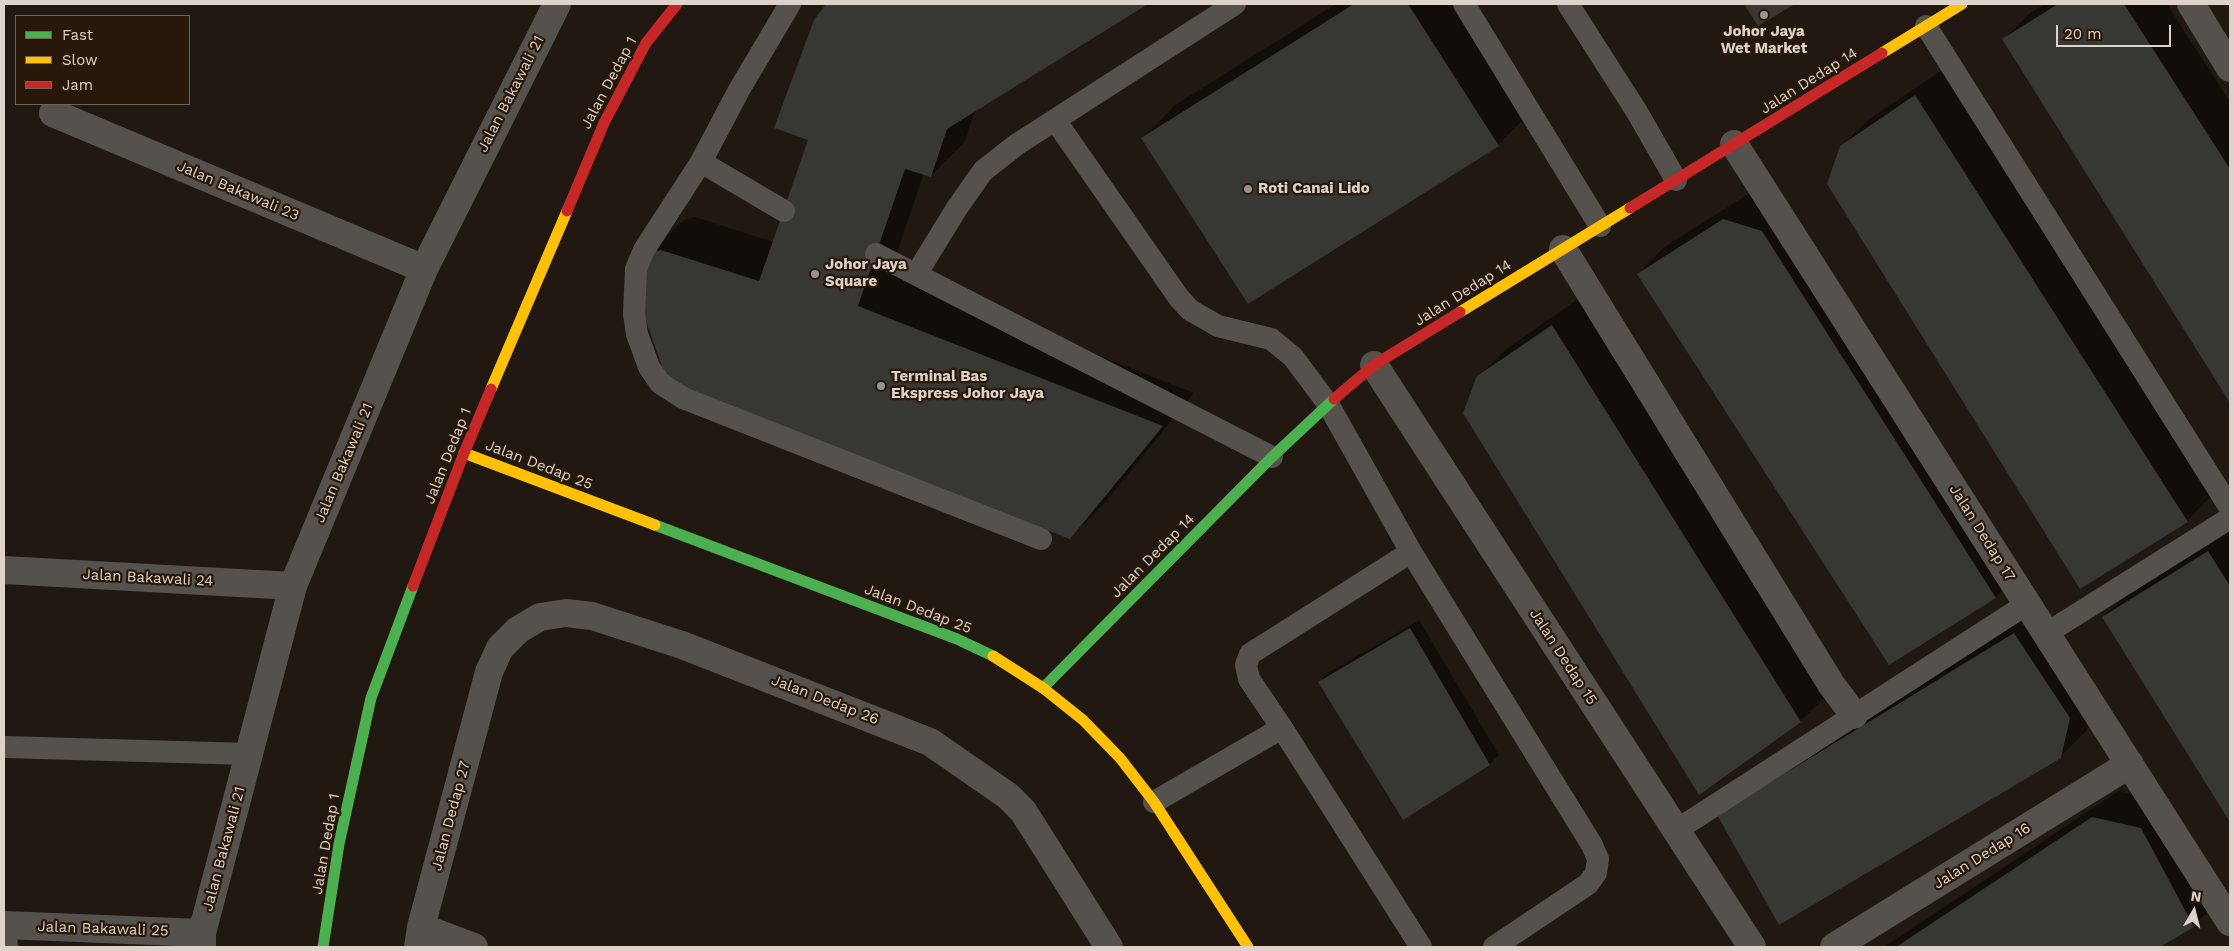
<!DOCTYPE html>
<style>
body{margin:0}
#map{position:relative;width:2234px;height:951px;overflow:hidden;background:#211911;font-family:"Work Sans",sans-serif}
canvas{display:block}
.frame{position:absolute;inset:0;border:5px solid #ded3ca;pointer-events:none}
.legend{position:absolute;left:15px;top:15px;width:175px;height:90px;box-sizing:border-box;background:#28180a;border:1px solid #716357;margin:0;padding:6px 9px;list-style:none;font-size:15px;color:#ded3ca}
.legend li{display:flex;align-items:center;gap:10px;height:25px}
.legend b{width:25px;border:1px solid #716357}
.north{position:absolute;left:2169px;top:886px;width:50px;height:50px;-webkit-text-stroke:4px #28180a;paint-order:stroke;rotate:8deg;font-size:14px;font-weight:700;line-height:20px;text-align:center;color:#ded3ca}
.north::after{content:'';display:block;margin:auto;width:18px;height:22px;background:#ded3ca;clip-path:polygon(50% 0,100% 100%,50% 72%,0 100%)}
.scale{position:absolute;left:2056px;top:25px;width:115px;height:22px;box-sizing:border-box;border:2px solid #ded3ca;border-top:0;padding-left:6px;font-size:15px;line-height:18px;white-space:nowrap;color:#ded3ca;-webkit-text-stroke:4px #28180a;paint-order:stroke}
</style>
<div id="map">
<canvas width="2234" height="951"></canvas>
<div class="frame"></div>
<ul class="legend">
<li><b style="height:6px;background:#4caf50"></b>Fast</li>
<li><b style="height:6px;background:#ffc107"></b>Slow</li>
<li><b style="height:6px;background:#c62828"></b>Jam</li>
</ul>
<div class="north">N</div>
<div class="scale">20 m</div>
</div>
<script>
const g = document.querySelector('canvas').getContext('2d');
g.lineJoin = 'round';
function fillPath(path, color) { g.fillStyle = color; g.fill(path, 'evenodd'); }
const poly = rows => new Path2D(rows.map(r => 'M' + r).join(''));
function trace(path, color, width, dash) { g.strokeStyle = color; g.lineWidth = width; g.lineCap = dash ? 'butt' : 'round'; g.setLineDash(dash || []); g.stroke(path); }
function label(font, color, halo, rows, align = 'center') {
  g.font = font + ' "Work Sans",sans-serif'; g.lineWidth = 4.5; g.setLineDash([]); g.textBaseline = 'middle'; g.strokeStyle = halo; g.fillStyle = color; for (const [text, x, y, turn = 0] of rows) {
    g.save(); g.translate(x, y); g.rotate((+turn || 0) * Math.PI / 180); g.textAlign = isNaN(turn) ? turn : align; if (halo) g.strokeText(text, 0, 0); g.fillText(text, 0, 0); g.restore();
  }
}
fillPath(poly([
 [828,4,1146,4,975,111,964,143,931,176,924,173,890,273,1194,393,1103,505,1070,538,645,258,679,224,686,219,695,217,774,242,810,139,815,20],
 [1336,4,1462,4,1531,112,1498,145,1248,303,1143,138,1175,105],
 [2045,4,2167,4,2230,102,2230,400,2004,39,2030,13],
 [1942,70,2213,494,2187,521,1841,147,1868,120],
 [1750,193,2022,570,1996,597,1889,663,1638,274,1664,247],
 [1578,299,1827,695,1801,721,1700,793,1478,377,1505,350],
 [2230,529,2230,820,2103,617,2130,591],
 [2041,607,2096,691,2087,730,2060,757,1719,815],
 [1419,620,1499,755,1490,764,1404,818,1319,682,1328,673],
 [2119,791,2167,802,2220,900,2193,926,2157,947,1884,947]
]), '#0007');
fillPath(poly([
 [826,4,1148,4,947,129,931,177,905,169,858,306,1163,426,1070,539,668,383,641,307,641,266,652,252,661,250,759,281,808,140,774,128,814,20],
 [1354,4,1408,4,1499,146,1248,304,1141,138],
 [1744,4,1795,4,1758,26],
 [2058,4,2124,4,2230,169,2230,403,2002,39],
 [1915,95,2188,522,2080,589,1827,184,1840,146],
 [1723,219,1762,231,1996,598,1889,665,1637,274],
 [1552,325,1801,722,1699,795,1463,413,1477,376],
 [2208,551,2230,586,2230,822,2102,617],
 [1410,628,1490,765,1403,820,1318,682],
 [2014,633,2070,718,2061,758,1779,925,1717,815],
 [2092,817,2141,828,2194,927,2160,947,1896,947]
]), '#373733');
trace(poly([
 [1464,4,1600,226],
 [1568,4,1637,112,1676,180],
 [1926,26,2230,508],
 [1055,120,1179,298,1190,310,1218,326,1271,339,1293,357,1328,404,1411,552,1592,845,1598,859,1596,873,1588,884,1494,947],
 [701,162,644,250,636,269,634,314,637,334,649,367,660,383,683,398,1041,539],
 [784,211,701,162,739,90,790,4],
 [876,254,1272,457],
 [917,273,957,208,983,171,1016,145,1235,4],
 [2047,633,2230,518],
 [1282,728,1249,679,1246,665,1250,654,1411,552],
 [4,747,249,754],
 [1154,802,1282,728,1421,947],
 [1675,831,2027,604],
 [5,925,7,947]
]), '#55514d', 22);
trace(poly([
 [2191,4,2230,68],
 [53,113,424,269],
 [1734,144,2230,922],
 [1563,249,1831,684,1854,715],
 [1374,365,1752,947],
 [4,570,293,586],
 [4,925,202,933],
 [421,927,474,947],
 [202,947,202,933,293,586,424,269,557,4],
 [418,947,421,927,489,672,500,648,518,630,540,617,566,613,592,616,682,645,930,742,1008,796,1023,811,1109,947],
 [1834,947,2130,764]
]), '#55514d', 28);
trace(poly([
 [655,525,957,639,993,656],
 [1043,688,1272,457,1334,399],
 [323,947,339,844,371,698,413,586]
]), '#4caf50', 11);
trace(poly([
 [1882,53,1962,4],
 [1460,312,1630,208],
 [491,389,567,211],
 [464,453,655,525],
 [993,656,1043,688,1083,720,1120,758,1154,802,1248,947]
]), '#ffc107', 11);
trace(poly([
 [1630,208,1882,53],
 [567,211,604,123,646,43,677,4],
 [1334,399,1374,365,1460,312],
 [413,586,464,453,491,389]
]), '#c62828', 11);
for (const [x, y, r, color] of [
 [1764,15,5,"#9c9289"],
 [1248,189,5,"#9c9289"],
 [815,274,5,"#9c9289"],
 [881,386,5,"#9c9289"]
]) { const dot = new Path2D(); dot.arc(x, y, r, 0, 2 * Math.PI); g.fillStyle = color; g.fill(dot); trace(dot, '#28180a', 2); }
label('bold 15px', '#ded3ca', '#28180a', [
 ["Johor Jaya",1764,32,"center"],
 ["Wet Market",1764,49,"center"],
 ["Roti Canai Lido",1258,189],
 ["Johor Jaya",825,265],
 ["Square",825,282],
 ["Terminal Bas",891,377],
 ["Ekspress Johor Jaya",891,394]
], 'left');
label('15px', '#ded3ca', '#28180a', [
 ["Jalan Dedap 14",1809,81,-32],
 ["Jalan Dedap 1",609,83,-62],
 ["Jalan Bakawali 21",511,94,-63],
 ["Jalan Bakawali 23",238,191,23],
 ["Jalan Dedap 14",1463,293,-32],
 ["Jalan Dedap 1",448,456,-68],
 ["Jalan Bakawali 21",344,463,-67],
 ["Jalan Dedap 25",539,465,21],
 ["Jalan Dedap 17",1982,533,58],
 ["Jalan Dedap 14",1153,556,-45],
 ["Jalan Bakawali 24",148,578,3],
 ["Jalan Dedap 25",918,609,21],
 ["Jalan Dedap 15",1563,657,57],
 ["Jalan Dedap 26",825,700,21],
 ["Jalan Dedap 27",451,816,-75],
 ["Jalan Dedap 1",326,844,-80],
 ["Jalan Bakawali 21",224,849,-75],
 ["Jalan Dedap 16",1982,856,-32],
 ["Jalan Bakawali 25",103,929,2]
]);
</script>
